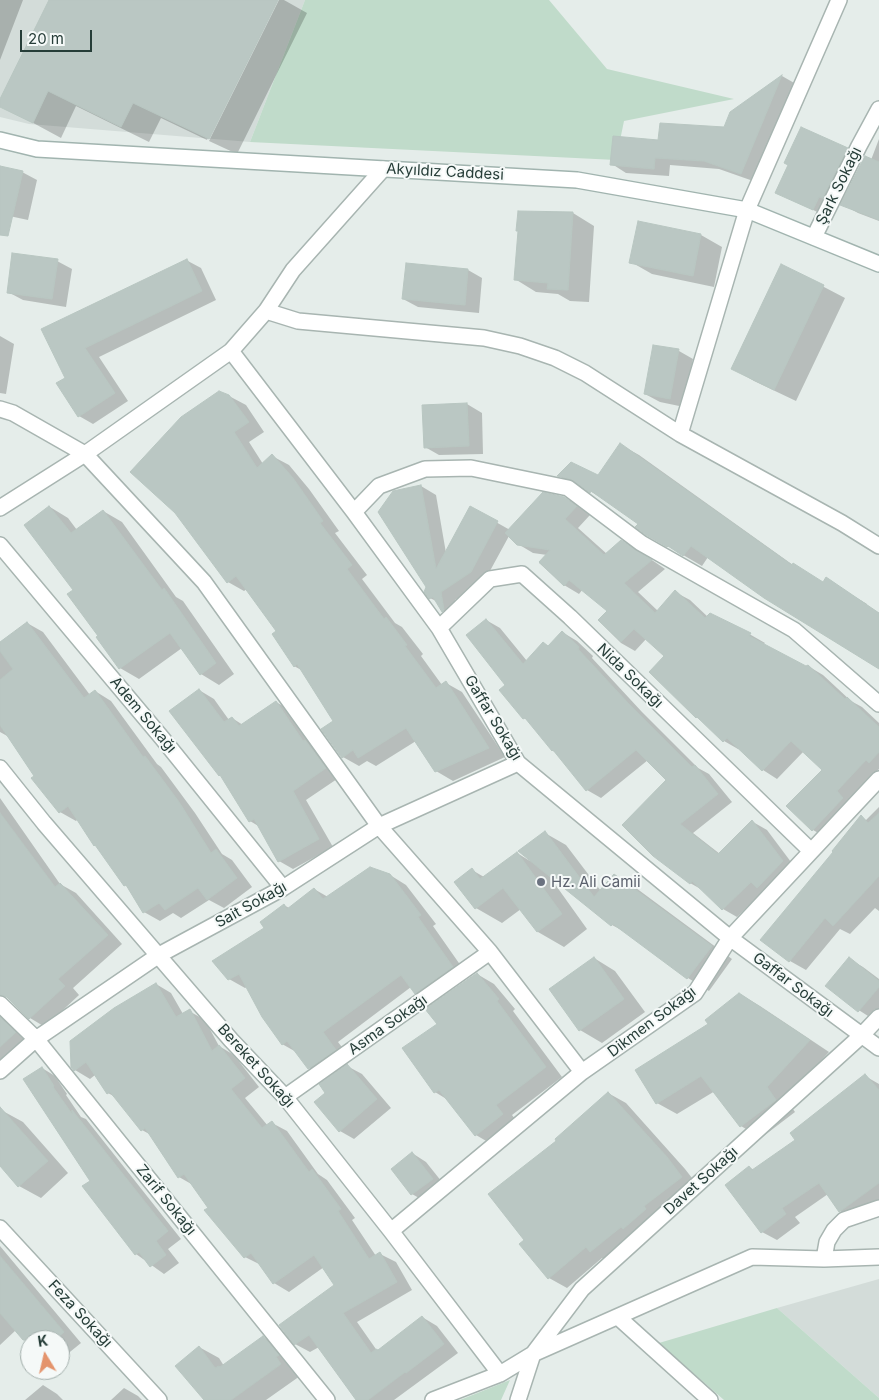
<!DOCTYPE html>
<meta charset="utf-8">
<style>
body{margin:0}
#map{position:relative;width:879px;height:1400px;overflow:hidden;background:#e5edea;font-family:Inter,sans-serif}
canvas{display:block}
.north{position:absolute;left:20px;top:1330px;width:50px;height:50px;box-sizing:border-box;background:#f5f9f8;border:1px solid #a2aeab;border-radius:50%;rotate:351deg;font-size:14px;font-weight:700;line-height:20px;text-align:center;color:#263d38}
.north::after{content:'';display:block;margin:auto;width:18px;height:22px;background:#e4946c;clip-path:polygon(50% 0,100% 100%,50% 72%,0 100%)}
.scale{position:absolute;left:20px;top:30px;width:72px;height:22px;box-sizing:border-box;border:2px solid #263d38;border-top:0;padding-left:6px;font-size:15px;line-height:18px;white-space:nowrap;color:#263d38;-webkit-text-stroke:4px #f5f9f8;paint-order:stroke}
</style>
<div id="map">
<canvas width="879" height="1400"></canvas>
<div class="north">K</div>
<div class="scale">20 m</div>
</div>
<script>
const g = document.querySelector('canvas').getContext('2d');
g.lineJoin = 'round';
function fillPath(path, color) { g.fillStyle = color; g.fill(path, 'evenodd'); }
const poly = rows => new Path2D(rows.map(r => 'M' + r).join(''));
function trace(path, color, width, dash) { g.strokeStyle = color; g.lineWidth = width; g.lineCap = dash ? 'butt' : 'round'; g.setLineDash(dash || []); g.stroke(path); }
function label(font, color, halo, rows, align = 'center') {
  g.font = font + ' Inter,sans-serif'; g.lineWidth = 4; g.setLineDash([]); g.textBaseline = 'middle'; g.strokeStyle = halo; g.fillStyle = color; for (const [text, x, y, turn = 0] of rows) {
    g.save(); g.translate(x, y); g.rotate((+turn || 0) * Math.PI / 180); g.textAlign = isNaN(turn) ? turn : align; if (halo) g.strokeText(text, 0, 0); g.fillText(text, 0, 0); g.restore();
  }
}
fillPath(poly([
 [0,0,305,0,250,142,29,124,0,117],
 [879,1279,879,1398,777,1308]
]), '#d3dcd9');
fillPath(poly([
 [305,0,549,0,607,69,734,99,624,121,616,160,250,142],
 [777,1308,879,1398,879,1400,724,1400,659,1343],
 [510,1380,501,1400,460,1400]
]), '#c0dbca');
fillPath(poly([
 [0,0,23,0,0,60],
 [50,0,276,0,207,140,161,118,149,142,76,106,61,138,0,105,0,102],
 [279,0,284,0,307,13,237,154,209,141],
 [782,76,796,84,756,182,719,169,670,165,669,176,626,173,612,164,660,141,725,128,731,112],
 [879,139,879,221,858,213,842,204,871,160],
 [847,149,861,157,828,217,777,193],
 [0,167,22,172,37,180,28,220,0,214],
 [519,212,573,213,594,226,589,302,570,301,558,294,536,292,515,279,519,231],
 [639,222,701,235,722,247,714,287,652,274,631,262],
 [186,260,201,268,216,300,99,357,128,401,93,424,79,416,67,378,43,329],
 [57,261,72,269,66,307,23,300,8,292],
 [782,265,845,298,796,401,754,381,732,368],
 [468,270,482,278,479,313,418,307,403,299],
 [0,336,14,344,6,394,0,393],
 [679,351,693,359,684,407,660,402,645,394],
 [229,396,246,405,264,432,249,442,263,464,272,456,289,465,309,489,339,531,335,533,367,575,362,579,395,623,402,627,423,654,421,656,442,685,446,683,462,692,505,757,453,781,436,771,416,741,376,766,367,761,359,766,343,757,335,721,303,671,294,666,278,631,247,589,244,591,228,582],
 [467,404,482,413,483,454,439,455,425,447,424,406],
 [621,445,639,455,793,565,823,583,826,579,867,604,866,605,879,613,879,667,708,557,702,566,647,534,640,524,609,502,585,488,577,486,559,476,598,477],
 [421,486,436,495,446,553,471,508,510,530,564,498,579,507,590,515,578,528,607,554,636,549,665,569,638,592,658,611,675,592,690,600,708,617,710,614,751,635,765,643,763,645,807,668,808,666,823,675,851,701,862,707,879,723,879,769,850,800,827,838,813,830,824,770,804,751,777,779,763,770,739,748,738,749,724,741,702,721,696,717,666,656,647,638,635,651,621,643,599,621,609,611,583,589,579,594,564,585,539,563,547,555,533,553,518,544,509,536,485,580,455,600,458,619,443,611,438,602,430,598,428,587],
 [50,507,68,518,77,530,103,511,122,522,176,597,183,601,234,674,219,685,201,674,182,648,139,679,120,668,98,638,100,636,75,590],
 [486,620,500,628,527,661,543,643,549,647,562,632,577,641,593,656,592,658,642,712,698,768,709,774,732,802,693,833,720,854,753,822,767,830,797,870,764,891,737,917,723,909,706,892,690,883,667,780,648,760,601,798,587,790,557,753,553,751,529,721,524,718,507,686],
 [27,623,43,632,90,695,95,691,111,701,157,764,161,767,195,813,222,854,232,860,252,887,224,908,209,900,181,918,173,913,160,921,144,912,128,887,125,885,98,847,94,845,78,819,76,821,60,812,9,737,0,732,0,644],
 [199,690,214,699,229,720,232,718,243,725,276,702,290,710,340,777,306,800,333,847,293,869,279,861,260,827,250,821,223,777,220,775,171,712],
 [0,798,60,884,76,893,122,944,73,988,79,995,45,1027,30,1018,7,997,0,977],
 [879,807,879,911,875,908,850,934,840,929,806,970,790,961,762,939,835,852,861,817,866,820],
 [545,833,566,845,601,891,615,876,636,888,732,959,709,991,688,978,627,933,612,925,547,873,587,929,564,947,538,932,521,909,502,923,476,908,472,870,484,877,517,853,530,861],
 [390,875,406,885,436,924,433,926,468,976,431,1002,415,993,411,987,338,1042,351,1059,325,1077,309,1068,298,1053,282,1044,247,987,245,988,229,979,284,905,289,908,314,889,328,897],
 [594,958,615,971,645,1012,602,1043,580,1030,550,989],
 [849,959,863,967,879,979,879,1011,875,1009,868,1016,854,1007],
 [477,974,494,984,515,1009,513,1011,562,1077,512,1115,519,1124,493,1145,476,1135,448,1100,435,1092,439,1024],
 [156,984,171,993,183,1014,189,1011,205,1020,219,1046,234,1055,259,1087,245,1098,268,1126,272,1123,287,1131,318,1174,327,1180,355,1218,352,1220,376,1256,380,1254,396,1262,412,1290,357,1322,378,1352,422,1317,437,1326,458,1353,394,1400,358,1400,319,1347,310,1352,295,1344,336,1286,324,1267,289,1292,274,1283,261,1265,245,1257,193,1185,179,1177,151,1135,142,1130,117,1098,108,1093,95,1075,90,1079,75,1070],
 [740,994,760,1006,829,1052,786,1099,795,1112,761,1138,741,1126,715,1091,677,1114,657,1103,710,1024],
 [0,1015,7,1019,29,1041,0,1073],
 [347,1066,362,1074,391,1108,354,1139,340,1131,327,1093],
 [42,1068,55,1076,67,1094,66,1095,81,1117,86,1119,181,1239,168,1249,179,1263,164,1274,136,1254,84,1187,91,1181],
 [865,1076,879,1084,879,1202,855,1219,840,1211,828,1194,795,1217,800,1223,777,1240,762,1232,749,1167,754,1170,797,1140],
 [608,1093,626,1103,685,1169,699,1187,609,1261,602,1258,567,1288,549,1278,525,1240],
 [1,1110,23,1122,68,1173,41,1198,19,1186,0,1164,0,1111],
 [412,1153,426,1162,446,1187,426,1202,412,1194],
 [0,1246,81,1343,60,1360,60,1340,30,1340,30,1347,16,1330,0,1345],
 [263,1337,283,1349,300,1376,266,1400,205,1400,199,1347,219,1358,224,1366],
 [43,1385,57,1394,63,1400,25,1400],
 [124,1388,138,1396,142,1400,111,1400]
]), '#0003');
const building = poly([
 [49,0,278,0,209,139,133,103,121,127,48,91,33,123,0,107,0,99,49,0],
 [782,75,741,174,704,161,655,158,654,169,610,165,613,136,658,140,660,123,724,127,730,112,782,75],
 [801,127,848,148,823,198,819,197,813,210,775,193,788,165,784,163,801,127],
 [865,156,879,162,879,220,840,205,865,156],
 [0,166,23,171,8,236,0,235,0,166],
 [518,211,573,212,568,290,547,289,548,283,514,280,518,231,516,231,518,211],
 [638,221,701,234,693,276,629,263,638,221],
 [12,253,58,259,52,299,7,293,12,253],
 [187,259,202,291,85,348,115,393,78,417,56,383,65,378,41,329,187,259],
 [406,263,468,269,465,305,402,299,406,263],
 [781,264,824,285,774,390,731,369,781,264],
 [653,345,679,349,670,399,644,394,653,345],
 [219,391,229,395,249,422,234,432,257,468,272,454,293,478,323,521,320,523,352,565,347,569,384,619,386,617,407,645,405,646,436,688,446,681,489,748,435,772,406,728,358,758,353,750,342,758,321,729,333,721,297,664,294,667,272,634,276,631,236,576,227,583,175,513,130,472,181,417,219,391],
 [467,403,469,446,424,448,422,405,467,403],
 [620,443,792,565,793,563,823,582,826,577,879,613,879,669,764,598,691,546,683,556,668,546,667,547,646,535,635,527,638,524,591,491,590,493,570,479,557,476,571,462,598,475,620,443],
 [421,485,436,569,470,506,498,521,471,572,441,592,444,610,442,612,433,597,429,599,424,592,426,587,378,512,393,491,421,485],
 [543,492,564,497,577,506,565,519,604,555,621,540,652,560,624,583,655,613,675,590,705,618,710,613,751,633,749,636,806,666,808,665,845,699,847,697,879,727,879,752,869,763,866,760,837,791,843,798,812,831,786,806,822,770,791,741,762,771,727,738,723,742,697,717,696,718,649,672,664,656,634,629,621,642,598,620,607,611,569,580,564,586,539,562,550,550,517,545,505,533,543,492],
 [49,506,71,533,103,510,162,590,164,588,216,663,200,675,170,633,119,669,96,637,98,636,67,594,73,590,24,525,49,506],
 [486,619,523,664,543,642,548,646,562,631,579,647,578,649,628,703,692,767,695,765,718,794,680,824,718,854,752,820,783,861,757,888,751,882,722,910,692,881,690,884,653,856,622,825,666,780,636,750,586,791,553,750,552,751,525,718,523,719,499,690,505,685,466,635,486,619],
 [27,622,84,698,95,690,143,757,145,756,179,802,211,853,216,849,237,878,207,900,198,888,165,910,159,903,143,913,126,885,124,886,95,845,94,846,68,806,59,813,31,778,34,776,0,725,0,680,13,669,0,651,0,642,27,622],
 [199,689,224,722,232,717,239,726,276,701,303,741,305,740,326,768,293,791,319,839,278,862,254,819,249,822,220,775,219,776,169,711,199,689],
 [0,813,55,887,60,883,108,935,58,979,65,986,29,1019,7,997,0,995,0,813],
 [879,813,879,876,833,926,825,918,789,962,760,940,833,852,832,851,861,815,868,823,879,813],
 [545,831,594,897,614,874,712,946,687,979,613,924,611,926,518,851,545,831],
 [517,852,562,914,537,932,503,888,475,909,454,882,472,868,480,879,517,852],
 [370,867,390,874,421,915,418,917,453,967,415,994,401,975,323,1032,336,1050,308,1069,287,1041,282,1045,262,1017,239,974,228,980,212,961,264,928,260,922,284,904,287,909,314,888,323,899,370,867],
 [594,957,624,999,579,1031,549,989,594,957],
 [849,957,879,981,879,987,858,1012,825,986,849,957],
 [477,973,499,999,497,1001,546,1067,496,1105,503,1114,475,1136,439,1090,434,1093,402,1048,437,1024,425,1009,477,973],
 [156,983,176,1017,190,1009,212,1051,219,1045,245,1078,231,1089,262,1128,272,1121,309,1172,312,1169,341,1209,338,1211,369,1259,380,1252,397,1282,343,1313,371,1353,376,1349,378,1350,422,1316,444,1344,406,1373,405,1372,368,1400,356,1400,309,1335,294,1345,279,1325,334,1285,314,1255,273,1284,251,1253,244,1258,204,1210,208,1208,184,1174,178,1178,145,1128,141,1131,110,1092,107,1094,86,1062,74,1071,71,1067,70,1041,114,1008,156,983],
 [739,993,810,1040,767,1087,776,1100,740,1127,701,1076,656,1104,635,1070,708,1024,705,1020,739,993],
 [0,1017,16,1032,0,1047,0,1017],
 [347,1064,377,1099,339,1132,314,1102,325,1093,319,1084,347,1064],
 [42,1067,54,1086,53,1087,72,1114,72,1110,168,1231,156,1241,166,1255,150,1267,139,1252,135,1255,82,1186,90,1181,23,1079,42,1067],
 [865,1074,879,1090,879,1183,839,1212,819,1183,782,1208,786,1214,761,1233,725,1185,749,1166,752,1170,795,1140,790,1133,865,1074],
 [608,1092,667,1157,682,1177,644,1206,646,1209,623,1229,621,1227,590,1252,586,1247,548,1279,519,1244,524,1240,488,1194,556,1141,555,1139,608,1092],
 [0,1107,48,1161,18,1187,0,1166,0,1107],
 [412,1152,433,1179,411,1195,391,1169,412,1152],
 [0,1256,64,1332,55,1340,23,1340,0,1313,0,1256],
 [263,1336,279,1355,276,1357,281,1364,231,1400,204,1400,175,1366,199,1346,215,1368,219,1366,220,1367,263,1336]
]);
fillPath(building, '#bac7c3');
trace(building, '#b8c6c1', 1);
const street = poly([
 [814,237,859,146,879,109],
 [266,311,298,321,484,338,520,346,555,358,585,373,680,434,842,523,879,546],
 [231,351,354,512,439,628,518,763,730,938,879,1048],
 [0,409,13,413,85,454,204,582,379,826,490,952,582,1072],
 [680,434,747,210,839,0],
 [0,508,85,454,231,351,266,311,293,270,383,169],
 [354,512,379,486,425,469,471,468,568,488,641,543,794,630,879,704],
 [0,545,162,738,283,888],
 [439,628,490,579,522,574,570,617,811,851],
 [0,768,44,823,231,1040,285,1097,391,1231,500,1374],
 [0,1004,36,1039,327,1400],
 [0,1071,36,1039,159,955,283,888,379,826,518,763],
 [285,1097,490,952],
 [0,1228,159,1400],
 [391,1231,582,1072,695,993,730,938,879,779],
 [824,1259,827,1242,834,1230,844,1220,879,1208],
 [618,1317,710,1400],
 [433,1400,500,1374,533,1354,752,1257,824,1259,879,1257],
 [518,1400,533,1354,582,1289,861,1036,879,1017]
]);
const secondary = poly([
 [0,140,37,149,577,180,747,210,879,264]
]);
trace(street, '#a8b5b1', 18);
trace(secondary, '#a1b4af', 18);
trace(street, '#fff', 15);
trace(secondary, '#fff', 15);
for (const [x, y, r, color] of [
 [541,882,5,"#6b7280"]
]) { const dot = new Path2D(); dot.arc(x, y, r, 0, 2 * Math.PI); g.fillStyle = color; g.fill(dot); trace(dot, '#f5f9f8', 2); }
label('15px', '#263d38', '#f5f9f8', [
 ["Akyıldız Caddesi",445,172,3],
 ["Şark Sokağı",839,186,-64],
 ["Nida Sokağı",630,676,44],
 ["Adem Sokağı",143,715,50],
 ["Gaffar Sokağı",493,718,59],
 ["Sait Sokağı",251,905,-29],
 ["Gaffar Sokağı",793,985,37],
 ["Dikmen Sokağı",652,1022,-37],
 ["Asma Sokağı",388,1025,-35],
 ["Bereket Sokağı",256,1066,48],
 ["Davet Sokağı",701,1181,-42],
 ["Zarif Sokağı",166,1200,51],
 ["Feza Sokağı",80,1314,47]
]);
label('15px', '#5b616d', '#f5f9f8', [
 ["Hz. Ali Camii",551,882]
], 'left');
</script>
